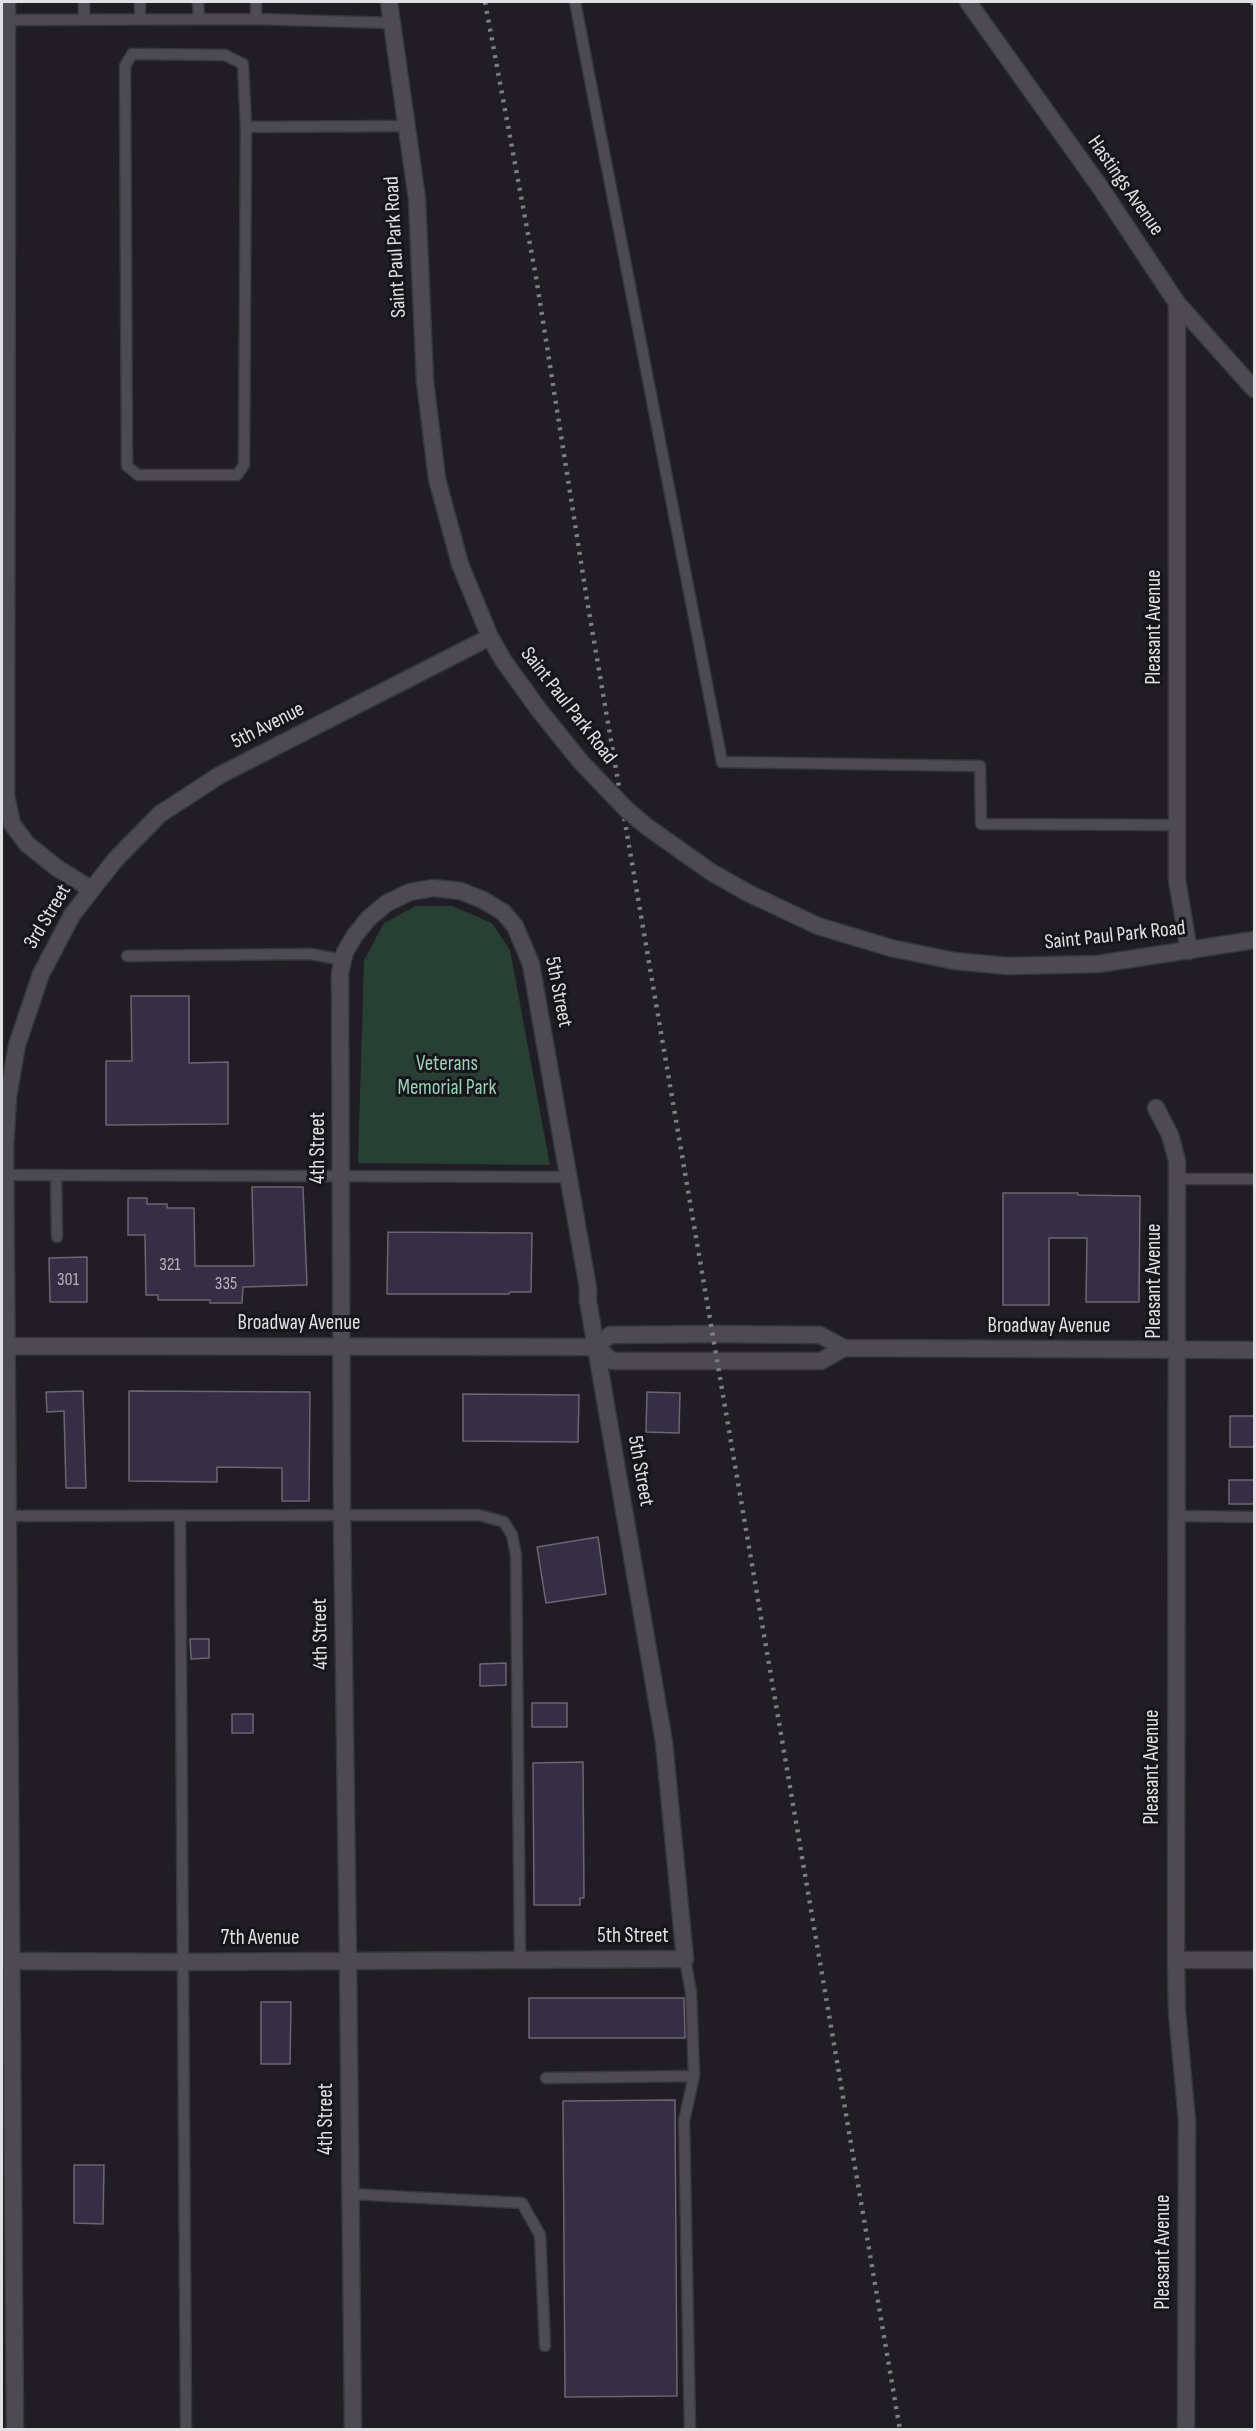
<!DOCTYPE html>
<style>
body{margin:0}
#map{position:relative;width:1256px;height:2431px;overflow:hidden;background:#201d25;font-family:"Sofia Sans Condensed",sans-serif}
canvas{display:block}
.frame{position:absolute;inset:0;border:3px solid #e1e0e5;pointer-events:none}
</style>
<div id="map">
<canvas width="1256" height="2431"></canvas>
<div class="frame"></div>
</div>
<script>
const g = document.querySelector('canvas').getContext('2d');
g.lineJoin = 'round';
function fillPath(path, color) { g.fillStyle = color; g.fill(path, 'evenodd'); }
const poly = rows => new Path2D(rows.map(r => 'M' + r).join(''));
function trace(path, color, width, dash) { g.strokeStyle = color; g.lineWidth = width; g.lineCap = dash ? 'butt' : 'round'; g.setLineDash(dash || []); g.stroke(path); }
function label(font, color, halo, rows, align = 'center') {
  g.font = font + ' "Sofia Sans Condensed",sans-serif'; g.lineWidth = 6; g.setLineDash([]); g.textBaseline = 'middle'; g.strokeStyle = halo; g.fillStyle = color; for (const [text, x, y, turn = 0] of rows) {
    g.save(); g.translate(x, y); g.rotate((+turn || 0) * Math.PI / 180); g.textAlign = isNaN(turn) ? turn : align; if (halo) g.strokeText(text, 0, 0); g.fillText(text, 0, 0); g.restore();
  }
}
fillPath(poly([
 [416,906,452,906,492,923,510,950,550,1165,358,1163,364,960,384,923]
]), '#283f34');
const building = poly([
 [131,996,189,996,189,1063,228,1062,228,1124,106,1125,106,1061,132,1061,131,996],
 [252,1187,303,1187,307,1285,243,1287,242,1303,210,1303,210,1300,158,1300,158,1295,146,1295,145,1235,128,1235,128,1198,147,1198,147,1204,167,1204,167,1208,194,1208,195,1266,254,1266,252,1187],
 [1003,1193,1078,1193,1078,1195,1140,1196,1139,1302,1086,1302,1087,1238,1049,1238,1049,1305,1003,1305,1003,1193],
 [388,1232,532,1233,531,1292,510,1292,509,1294,387,1294,388,1232],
 [87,1257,87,1302,50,1302,49,1258,87,1257],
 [83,1391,86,1488,66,1488,64,1411,47,1412,46,1392,83,1391],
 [129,1391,310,1392,309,1501,282,1501,282,1468,217,1467,217,1482,129,1481,129,1391],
 [647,1392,680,1393,679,1433,646,1432,647,1392],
 [463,1394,579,1395,578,1442,463,1441,463,1394],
 [1230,1416,1254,1416,1254,1447,1230,1447,1230,1416],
 [1229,1480,1254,1480,1254,1504,1229,1504,1229,1480],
 [598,1537,606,1594,546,1603,537,1547,598,1537],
 [190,1639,209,1639,209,1658,191,1659,190,1639],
 [506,1663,506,1685,480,1686,480,1664,506,1663],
 [532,1703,567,1703,567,1727,532,1727,532,1703],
 [232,1714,253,1714,253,1733,232,1733,232,1714],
 [583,1762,584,1898,580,1898,580,1905,534,1905,533,1763,583,1762],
 [529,1998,684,1998,685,2038,529,2038,529,1998],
 [261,2002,291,2002,290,2064,261,2064,261,2002],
 [675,2100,677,2396,565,2397,563,2101,675,2100],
 [74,2165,104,2165,103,2224,74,2223,74,2165]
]);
fillPath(building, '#362e45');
trace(building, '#6a6771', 1.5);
const service = poly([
 [140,2,140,19],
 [198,2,199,19],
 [575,2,722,762,980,766,981,824,1177,825],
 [84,19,84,2],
 [256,19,256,2],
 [7,20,256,19,392,23],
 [246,127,244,465,237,475,138,475,127,466,125,66,132,54,225,55,243,64,246,127,408,126],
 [127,956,311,954,343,960],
 [5,1175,569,1177],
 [56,1176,57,1237],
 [1177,1179,1254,1179],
 [2,1516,479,1515,504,1522,512,1535,516,1555,520,1960],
 [180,1516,186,2430],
 [1176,1516,1254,1517],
 [546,2078,694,2076,691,1992,685,1959],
 [350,2194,522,2203,540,2235,545,2346],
 [690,2430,684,2121,694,2076]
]);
const minor = poly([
 [7,2,6,795,12,824,27,844,57,868,91,889],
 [968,2,1100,187,1177,303,1254,389],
 [1177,303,1177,880,1189,951],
 [1156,1108,1170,1135,1177,1161,1176,1960,1177,2012,1187,2121,1186,2430],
 [1176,1960,1254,1960],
 [2,1961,181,1962,348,1961,685,1959,664,1742,588,1301,588,1288,531,964,515,926,503,912,483,900,461,891,433,888,410,892,387,903,369,918,355,935,345,952,340,972,342,1515,348,1961,353,2430]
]);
const tertiary = poly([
 [389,2,417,199,425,381,437,479,460,564,490,637,503,660],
 [818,926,891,948,954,961,1008,966,1098,964,1254,940],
 [6,1346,596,1347,612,1361,821,1361,844,1348],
 [596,1347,610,1335,713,1334,820,1335,844,1348,1254,1350],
 [15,2430,5,1148,8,1097,17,1045,41,974,72,915,115,860,160,814,220,775,490,637]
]);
trace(service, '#39373d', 13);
trace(minor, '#39373d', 19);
trace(tertiary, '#39373d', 19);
trace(service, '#4d4a53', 10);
trace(minor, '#4d4a53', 16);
trace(tertiary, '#4d4a53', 16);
trace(poly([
 [485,2,536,277,587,600,900,2430],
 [1252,2,1254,6]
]), '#7f7d83', 4.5, [3, 6]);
const tertiaryBridge = poly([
 [503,660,539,710,581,762,626,809,646,826,711,872,748,893,818,926]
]);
trace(tertiaryBridge, '#39373d', 19, []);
trace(tertiaryBridge, '#4d4a53', 16);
label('18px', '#b6b4bd', null, [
 ["321",170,1265],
 ["301",68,1280],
 ["335",226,1284]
]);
label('21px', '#e1e0e5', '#17141c', [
 ["Hastings Avenue",1125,186,55],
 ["Saint Paul Park Road",396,247,-93],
 ["Pleasant Avenue",1155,627,-90],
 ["Saint Paul Park Road",568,706,52],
 ["5th Avenue",268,726,-27],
 ["3rd Street",48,917,-59],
 ["Saint Paul Park Road",1115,936,-6],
 ["5th Street",558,992,79],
 ["4th Street",319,1148,-90],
 ["Pleasant Avenue",1155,1281,-90],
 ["Broadway Avenue",299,1324],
 ["Broadway Avenue",1049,1327],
 ["5th Street",640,1471,80],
 ["4th Street",321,1634,-91],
 ["Pleasant Avenue",1153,1767,-90],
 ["5th Street",633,1937],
 ["7th Avenue",260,1939],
 ["4th Street",327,2119,-90],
 ["Pleasant Avenue",1164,2252,-90]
]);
label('21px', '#97d2b5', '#17141c', [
 ["Veterans",447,1065],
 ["Memorial Park",447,1089]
]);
</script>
